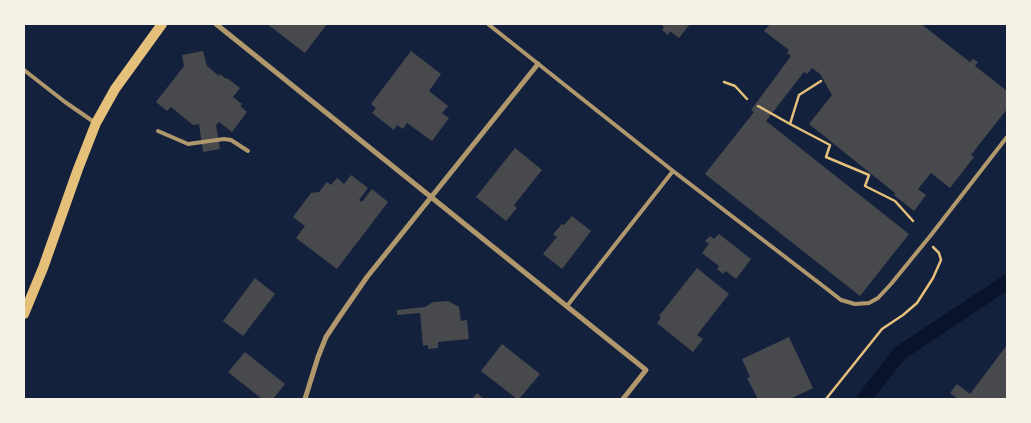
<!DOCTYPE html>
<style>
body{margin:0}
#map{position:relative;width:1031px;height:423px;overflow:hidden;background:#14213d;font-family:Ubuntu,sans-serif}
canvas{display:block}
.frame{position:absolute;inset:0;border:25px solid #f6f1e7;pointer-events:none}
</style>
<div id="map">
<canvas width="1031" height="423"></canvas>
<div class="frame"></div>
</div>
<script>
const g = document.querySelector('canvas').getContext('2d');
g.lineJoin = 'round';
const poly = rows => new Path2D(rows.map(r => 'M' + r).join(''));
function trace(path, color, width, dash) { g.strokeStyle = color; g.lineWidth = width; g.lineCap = dash ? 'butt' : 'round'; g.setLineDash(dash || []); g.stroke(path); }
function fillPath(path, color) { g.fillStyle = color; g.fill(path, 'evenodd'); }
trace(poly([
 [864,399,900,353,1007,282]
]), '#0b132b', 15);
fillPath(poly([
 [267,24,327,24,305,53],
 [660,24,690,24,679,38,670,31,668,35,662,30,664,27],
 [770,24,921,24,970,62,973,59,978,62,975,66,1007,91,1007,109,971,155,974,157,950,188,931,173,918,189,926,195,914,211,894,195,895,193,809,124,832,95,820,74,812,68,807,74,804,72,766,121,909,234,860,296,705,174,754,112,751,110,791,56,787,53,789,50,764,31],
 [203,51,207,66,219,76,220,74,226,79,227,78,240,88,233,97,242,104,240,106,247,112,232,132,219,122,216,125,220,149,203,152,199,124,193,125,171,107,167,111,156,102,184,66,182,55],
 [411,51,441,74,429,91,448,106,442,113,449,118,432,141,407,123,403,129,397,125,394,130,372,113,376,108,371,104],
 [515,148,542,170,514,205,517,208,506,221,476,197],
 [351,175,368,188,359,200,362,202,372,189,388,202,337,269,296,238,305,226,293,217,311,193,319,192,327,182,331,185,337,178,344,184],
 [572,216,591,231,562,269,543,254,557,237,553,234,562,224,564,225],
 [719,234,751,259,736,279,726,271,723,274,717,269,719,266,702,253,709,244,705,241,710,236,714,239],
 [697,268,729,294,697,335,703,339,693,352,657,323,661,318,659,316],
 [255,278,275,294,243,336,223,321],
 [448,301,459,307,461,321,467,320,469,339,438,342,438,348,428,349,428,345,423,346,420,313,397,315,397,310,425,307,433,302],
 [789,337,813,388,790,399,758,399,747,378,750,377,742,359],
 [502,344,540,374,519,399,517,399,481,371],
 [1007,345,1007,399,958,399,950,393,957,384,970,394],
 [245,352,285,384,273,399,262,399,228,372],
 [477,393,484,399,472,399]
]), '#48494c');
trace(poly([
 [821,81,799,95,790,124,830,145,826,157,869,175,865,186,895,201,913,221],
 [724,82,735,86,747,99],
 [758,106,790,124],
 [826,399,882,329,903,315,917,303,933,278,941,260,939,253,933,247]
]), '#e5c07b', 2.5);
trace(poly([
 [488,24,673,171,827,289,841,300,855,304,869,303,878,298,891,284,931,235,1007,137],
 [24,70,65,102,94,122],
 [158,131,188,144,224,139,231,140,248,151],
 [567,306,673,171]
]), '#b1986c', 4);
trace(poly([
 [216,24,646,370,623,399],
 [305,399,318,357,326,337,340,316,367,277,538,64]
]), '#b1986c', 5);
trace(poly([
 [24,314,43,268,78,169,96,123,115,89,162,24]
]), '#e5c07b', 10);
</script>
